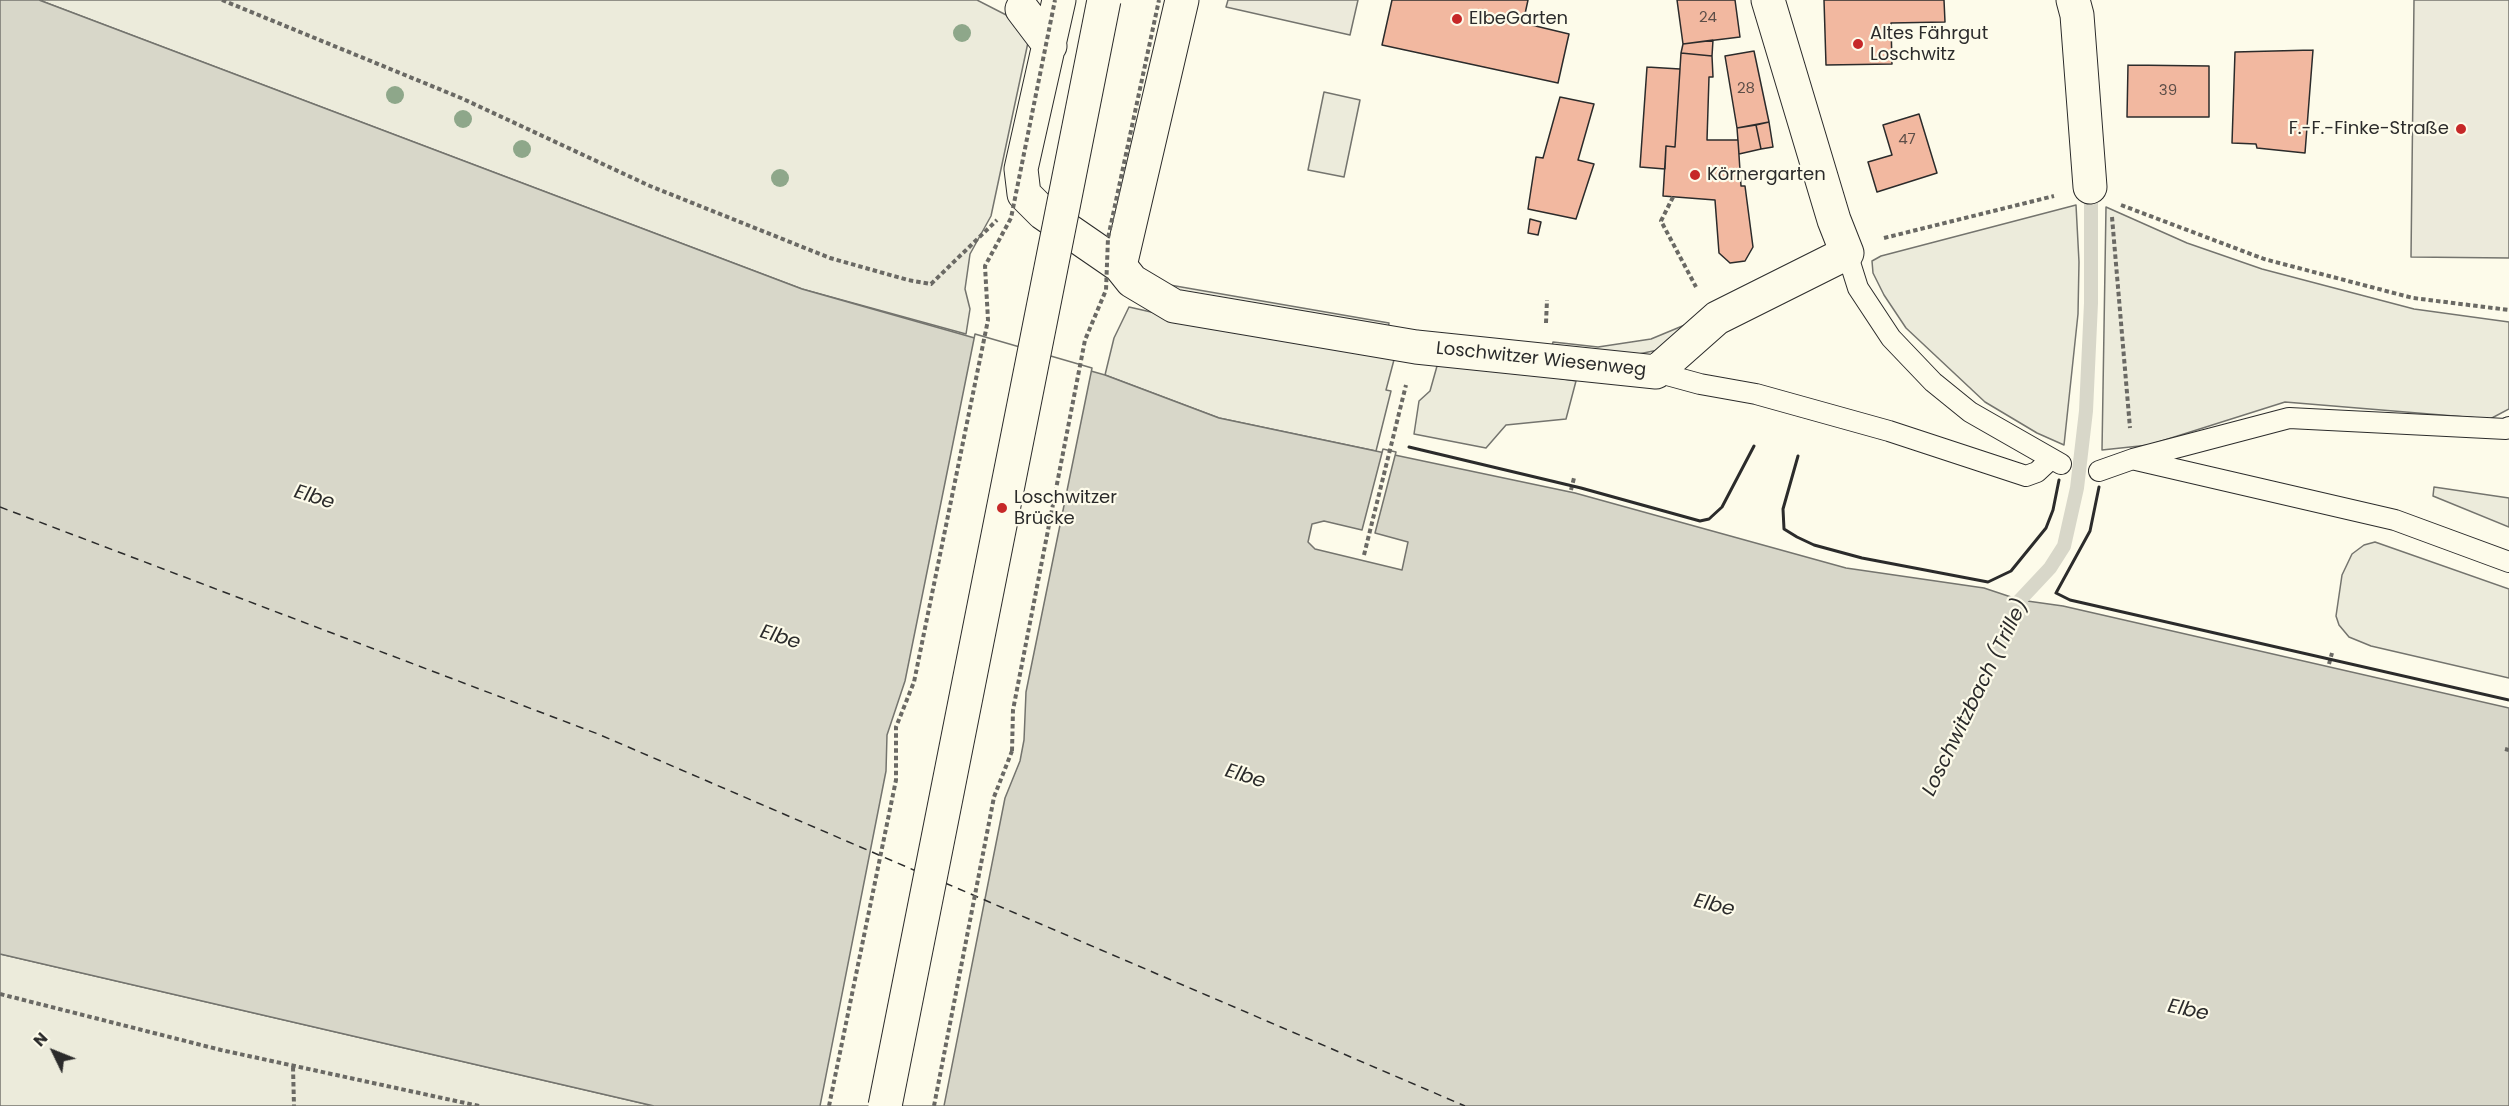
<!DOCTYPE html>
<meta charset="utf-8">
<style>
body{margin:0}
#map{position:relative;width:2509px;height:1106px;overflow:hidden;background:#fdfbea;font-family:Poppins,sans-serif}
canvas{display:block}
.north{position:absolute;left:24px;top:1022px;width:60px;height:60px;-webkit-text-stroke:4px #fdfbea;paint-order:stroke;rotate:313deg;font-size:16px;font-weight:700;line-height:24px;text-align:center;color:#2b2b2b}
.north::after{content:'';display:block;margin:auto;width:21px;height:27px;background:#2b2b2b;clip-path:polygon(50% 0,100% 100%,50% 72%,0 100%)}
</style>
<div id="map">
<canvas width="2509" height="1106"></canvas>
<div class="north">N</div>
</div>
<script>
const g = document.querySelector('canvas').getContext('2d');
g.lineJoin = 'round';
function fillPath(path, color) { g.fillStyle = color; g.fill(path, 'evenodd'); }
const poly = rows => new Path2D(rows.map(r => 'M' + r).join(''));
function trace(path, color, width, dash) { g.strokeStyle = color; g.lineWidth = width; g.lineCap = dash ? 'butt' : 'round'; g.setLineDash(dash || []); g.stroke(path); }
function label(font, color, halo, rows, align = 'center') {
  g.font = font + ' Poppins,sans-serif'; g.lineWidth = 4.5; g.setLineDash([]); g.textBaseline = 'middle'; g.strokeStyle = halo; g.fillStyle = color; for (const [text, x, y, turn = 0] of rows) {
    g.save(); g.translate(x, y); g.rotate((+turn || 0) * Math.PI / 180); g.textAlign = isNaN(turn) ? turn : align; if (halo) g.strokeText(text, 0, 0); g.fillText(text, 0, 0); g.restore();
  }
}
const green = poly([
 [39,0,977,0,1016,20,1030,33,991,216,970,254,965,289,970,309,966,334,802,289,39,0],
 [1324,92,1360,100,1344,177,1308,170,1324,92],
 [2076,205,2079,262,2078,314,2064,445,2037,433,1985,402,1906,328,1884,295,1873,273,1872,261,1881,256,2076,205],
 [2106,207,2187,243,2262,269,2414,309,2509,322,2509,409,2490,419,2285,402,2149,445,2102,450,2106,207],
 [1164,284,1389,323,1388,330,1179,296,1164,284],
 [1129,307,1261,337,1395,356,1386,390,1391,391,1376,451,1219,418,1105,375,1114,338,1129,307],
 [1692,322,1658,350,1634,355,1551,350,1553,342,1598,347,1651,339,1692,322],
 [1439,359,1576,381,1566,419,1506,425,1486,448,1414,434,1419,401,1430,391,1439,359],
 [2434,487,2509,498,2509,527,2433,496,2434,487],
 [2375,542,2509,589,2509,678,2371,646,2349,637,2339,625,2336,616,2342,575,2352,554,2364,545,2375,542],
 [0,954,654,1106,0,1106,0,954]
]);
fillPath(green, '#ecebdb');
trace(green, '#74746e', 1.5);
const parking = poly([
 [1228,0,1358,0,1350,35,1226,7,1228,0],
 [2414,0,2509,0,2509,258,2411,257,2414,0]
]);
fillPath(parking, '#eceadb');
trace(parking, '#74746e', 1.5);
const water = poly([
 [0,0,39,0,802,289,1105,375,1219,418,1575,493,1846,568,1984,588,2020,600,2063,606,2509,708,2509,1106,654,1106,0,954,0,0]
]);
fillPath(water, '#d8d7c9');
trace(water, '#74746e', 1.5);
const pier = poly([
 [975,334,1092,368,1026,692,1024,740,1020,761,1005,798,944,1106,820,1106,886,771,887,735,905,681,975,334],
 [1383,449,1396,452,1375,533,1408,542,1402,570,1315,549,1308,542,1312,524,1324,521,1362,530,1383,449]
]);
fillPath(pier, '#fdfbea');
trace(pier, '#74746e', 1.5);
trace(poly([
 [2013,615,2020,600,2050,568,2064,546,2077,488,2086,411,2091,303,2091,202]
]), '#d8d7c9', 14);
trace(poly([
 [0,507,598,734,916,871],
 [945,883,1465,1106]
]), '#2b2b2b', 1.5, [8, 6]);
const building = poly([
 [1392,0,1528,0,1523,23,1569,34,1558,83,1382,45,1392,0],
 [1677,0,1735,0,1740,37,1683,44,1677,0],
 [1824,0,1944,0,1945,22,1891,23,1892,64,1826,65,1824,0],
 [1713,40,1712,56,1681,53,1683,44,1713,40],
 [2313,50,2305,153,2257,148,2256,144,2232,143,2235,52,2313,50],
 [1754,51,1769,122,1737,128,1725,56,1754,51],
 [1681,53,1712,56,1713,77,1709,77,1707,140,1738,140,1741,186,1745,186,1753,247,1745,261,1730,263,1719,253,1715,200,1663,196,1666,146,1675,147,1681,53],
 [2128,65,2209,66,2209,117,2127,117,2128,65],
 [1647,67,1680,69,1675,147,1666,146,1665,169,1640,167,1647,67],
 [1560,97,1594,104,1578,160,1594,164,1576,219,1528,209,1536,157,1543,158,1560,97],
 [1919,114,1937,173,1877,192,1868,162,1892,155,1883,125,1919,114],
 [1769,122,1773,147,1761,149,1756,125,1769,122],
 [1756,125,1761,149,1739,154,1737,128,1756,125],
 [1530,219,1541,222,1538,235,1528,233,1530,219]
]);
fillPath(building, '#f2b8a0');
trace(building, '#2b2b2b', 1.5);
const service = poly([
 [1847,253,1858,288,1891,338,1933,382,1970,412,2061,464],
 [1656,372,1700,384,1756,394,1889,431,2026,476,2037,472,2051,459],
 [2136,460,2395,520,2509,562],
 [2099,471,2133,459,2289,418,2506,429,2509,427]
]);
const minor = poly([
 [1059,0,1021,169,1024,194,1043,213,1120,266,1132,281,1174,306,1416,347,1656,372,1717,318,1847,253,1834,220,1768,0],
 [2073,0,2077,15,2090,187],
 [1022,9,1050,46],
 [1120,266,1182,0]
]);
trace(service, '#2b2b2b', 22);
trace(minor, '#2b2b2b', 35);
trace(poly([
 [222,0,461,98,650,186,830,258,908,280,931,284,997,220],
 [1673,197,1661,221,1696,287],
 [2121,205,2264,259,2413,298,2509,310],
 [2112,217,2130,428],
 [1884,238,2054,196],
 [1546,323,1547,300],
 [1571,490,1574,478],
 [1364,555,1406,385],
 [2329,664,2332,653],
 [2505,749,2509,750],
 [0,994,221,1050,479,1106],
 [293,1067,294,1106],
 [934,1106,994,797,1012,751]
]), '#6a6964', 4, [4.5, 3]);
trace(service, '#fdfbea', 20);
trace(minor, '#fdfbea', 33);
const secondaryBridge = poly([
 [885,1106,1104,0]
]);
trace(secondaryBridge, '#2b2b2b', 35, []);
trace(poly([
 [1012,751,1013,710,1085,340,1106,290,1108,238,1159,0],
 [829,1106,896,780,896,727,914,682,988,320,985,266,1011,218,1055,0]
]), '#6a6964', 4, [4.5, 3]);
trace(secondaryBridge, '#fdfbea', 33);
trace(poly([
 [1409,447,1581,488,1700,521,1709,519,1722,507,1754,446],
 [1798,456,1783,509,1784,529,1797,537,1814,545,1862,558,1988,582,2011,571,2046,528,2053,510,2059,480],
 [2099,487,2090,531,2056,593,2070,600,2509,700]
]), '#2b2b2b', 3);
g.fillStyle = '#8ea78a';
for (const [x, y] of [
 [962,33],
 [395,95],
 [463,119],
 [522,149],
 [780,178]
]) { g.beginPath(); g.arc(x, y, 9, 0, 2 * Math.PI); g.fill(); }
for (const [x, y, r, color] of [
 [1457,19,6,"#c62828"],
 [1858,44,6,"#c62828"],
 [2461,129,6,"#c62828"],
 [1695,175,6,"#c62828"],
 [1002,508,6,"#c62828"]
]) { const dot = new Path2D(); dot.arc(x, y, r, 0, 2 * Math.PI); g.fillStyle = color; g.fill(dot); trace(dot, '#fdfbea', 2); }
label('15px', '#5d4e48', null, [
 ["24",1708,18],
 ["28",1746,89],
 ["39",2168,91],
 ["47",1907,140]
]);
label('18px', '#2b2b2b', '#fdfbea', [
 ["ElbeGarten",1469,19],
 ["Altes Fährgut",1870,34],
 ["Loschwitz",1870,55],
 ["F.-F.-Finke-Straße",2449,129,"right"],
 ["Körnergarten",1707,175],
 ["Loschwitzer",1014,498],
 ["Brücke",1014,519]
], 'left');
label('18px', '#2b2b2b', '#fdfbea', [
 ["Loschwitzer Wiesenweg",1541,360,6]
]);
label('italic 20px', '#2b2b2b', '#fdfbea', [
 ["Elbe",314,498,17],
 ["Elbe",780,638,17],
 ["Loschwitzbach (Trille)",1976,698,-64],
 ["Elbe",1245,777,17],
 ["Elbe",1714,906,14],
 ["Elbe",2188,1011,12]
]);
</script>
